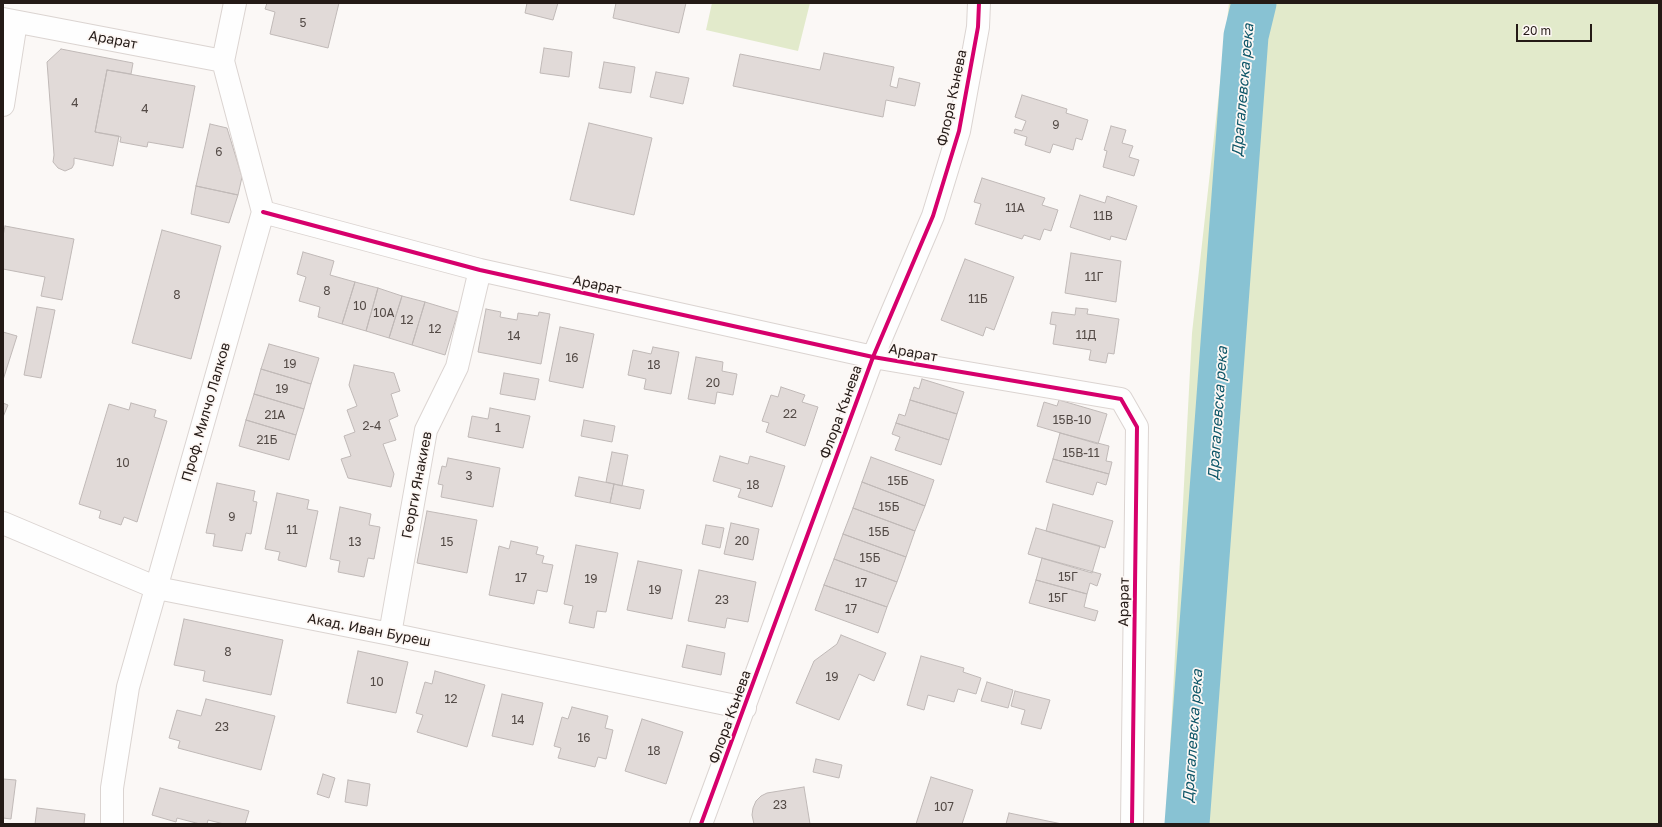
<!DOCTYPE html>
<meta charset="utf-8">
<style>
body{margin:0}
#map{position:relative;width:1662px;height:827px;overflow:hidden;background:#fbf8f6;font-family:"Golos Text",sans-serif}
canvas{display:block}
.frame{position:absolute;inset:0;border:4px solid #241a16;pointer-events:none}
.scale{position:absolute;left:1516px;top:24px;width:76px;height:18px;box-sizing:border-box;border:2px solid #241a16;border-top:0;padding-left:5px;font-size:12px;line-height:14px;white-space:nowrap;color:#241a16;-webkit-text-stroke:3px #fdf7f4;paint-order:stroke}
</style>
<div id="map">
<canvas width="1662" height="827"></canvas>
<div class="frame"></div>
<div class="scale">20 m</div>
</div>
<script>
const g = document.querySelector('canvas').getContext('2d');
g.lineJoin = 'round';
function fillPath(path, color) { g.fillStyle = color; g.fill(path, 'evenodd'); }
const poly = rows => new Path2D(rows.map(r => 'M' + r).join(''));
function trace(path, color, width, dash) { g.strokeStyle = color; g.lineWidth = width; g.lineCap = dash ? 'butt' : 'round'; g.setLineDash(dash || []); g.stroke(path); }
function label(font, color, halo, rows, align = 'center') {
  g.font = font + ' "Golos Text",sans-serif'; g.lineWidth = 3.5; g.setLineDash([]); g.textBaseline = 'middle'; g.strokeStyle = halo; g.fillStyle = color; for (const [text, x, y, turn = 0] of rows) {
    g.save(); g.translate(x, y); g.rotate((+turn || 0) * Math.PI / 180); g.textAlign = isNaN(turn) ? turn : align; if (halo) g.strokeText(text, 0, 0); g.fillText(text, 0, 0); g.restore();
  }
}
fillPath(poly([
 [712,3,810,3,798,51,706,30],
 [1229,3,1659,3,1659,824,1166,824,1192,333]
]), '#e2eacb');
trace(poly([
 [1187,824,1246,36,1254,3]
]), '#88c2d3', 45);
const building = poly([
 [267,3,339,3,328,48,270,34,275,12,265,9,267,3],
 [527,3,558,3,553,20,525,13,527,3],
 [616,3,686,3,679,33,613,18,616,3],
 [544,48,572,52,569,77,540,73,544,48],
 [61,49,133,63,131,74,107,70,95,132,119,136,113,166,74,158,74,164,72,168,65,171,58,168,53,162,54,155,47,62,61,49],
 [824,53,894,67,890,86,897,88,899,78,920,83,915,106,886,100,883,117,733,86,740,54,820,70,824,53],
 [604,62,635,67,631,93,599,88,604,62],
 [107,70,195,86,183,148,148,142,147,147,120,142,121,137,95,132,107,70],
 [656,72,689,78,683,104,650,97,656,72],
 [1022,95,1067,109,1066,113,1088,120,1082,140,1076,138,1073,150,1053,144,1050,153,1025,145,1027,137,1014,133,1015,129,1022,131,1026,121,1015,117,1022,95],
 [589,123,652,138,634,215,570,200,589,123],
 [210,124,227,128,242,177,238,195,196,186,210,124],
 [1111,126,1126,130,1122,143,1133,146,1129,157,1139,160,1134,176,1103,167,1107,151,1104,150,1111,126],
 [982,178,1045,198,1042,205,1058,210,1051,231,1044,229,1040,240,1024,235,1022,239,975,224,981,204,974,202,982,178],
 [196,186,238,195,229,223,191,214,196,186],
 [1080,195,1105,203,1107,196,1137,206,1126,240,1111,236,1110,240,1070,227,1080,195],
 [5,226,74,239,62,300,41,296,45,277,3,269,3,236,5,226],
 [162,230,221,246,191,359,132,343,162,230],
 [303,252,334,261,330,275,355,282,342,324,318,317,320,307,299,301,306,277,297,274,303,252],
 [1071,253,1121,261,1116,302,1065,293,1071,253],
 [965,259,1014,277,994,330,986,327,983,336,941,320,965,259],
 [355,282,378,288,366,331,342,324,355,282],
 [378,288,402,296,389,338,366,331,378,288],
 [402,296,425,302,412,345,389,338,402,296],
 [425,302,458,312,445,355,412,345,425,302],
 [37,307,55,310,41,378,24,375,37,307],
 [1076,308,1088,309,1087,314,1119,319,1114,354,1108,353,1106,363,1089,360,1091,350,1053,344,1056,325,1050,324,1052,312,1075,315,1076,308],
 [486,309,501,312,500,317,517,320,518,313,538,316,539,312,550,314,541,364,478,352,486,309],
 [560,327,594,334,583,388,549,381,560,327],
 [3,332,17,336,3,380,3,332],
 [269,344,319,358,311,384,261,369,269,344],
 [653,347,679,352,671,394,644,389,646,379,628,375,633,350,651,354,653,347],
 [696,357,723,362,722,371,737,374,733,395,717,392,715,404,688,399,696,357],
 [354,365,394,373,400,391,391,394,398,416,389,420,396,440,383,444,394,474,391,487,348,478,341,459,351,456,344,436,355,432,347,410,357,406,349,385,354,365],
 [261,369,311,384,304,409,254,394,261,369],
 [504,373,539,379,535,400,500,394,504,373],
 [922,379,964,392,957,414,910,400,914,387,919,389,922,379],
 [781,387,805,395,802,402,818,407,805,446,766,432,769,423,762,421,771,395,778,397,781,387],
 [254,394,304,409,296,435,246,420,254,394],
 [910,400,957,414,949,440,896,423,899,414,905,416,910,400],
 [1059,400,1107,414,1098,444,1037,426,1044,402,1057,406,1059,400],
 [3,403,8,405,3,417,3,403],
 [131,403,156,410,154,417,167,421,137,522,124,517,121,525,99,518,101,511,79,504,109,404,129,410,131,403],
 [490,408,530,416,523,448,468,437,472,416,488,419,490,408],
 [246,420,296,435,289,460,239,446,246,420],
 [584,420,615,426,612,442,581,436,584,420],
 [896,423,949,440,941,465,895,450,900,437,892,434,896,423],
 [1060,433,1109,446,1106,461,1112,462,1109,474,1053,459,1060,433],
 [612,452,628,455,622,486,606,482,612,452],
 [720,456,748,464,750,456,785,466,772,507,738,497,741,489,713,481,720,456],
 [871,457,934,480,925,506,862,482,871,457],
 [448,458,500,468,493,507,441,497,443,485,438,484,442,466,446,467,448,458],
 [1053,459,1109,474,1106,485,1097,482,1093,495,1046,482,1053,459],
 [579,477,614,484,610,503,575,496,579,477],
 [862,482,925,506,915,531,853,508,862,482],
 [217,483,255,491,253,501,257,502,251,534,246,533,242,551,213,546,215,534,206,533,217,483],
 [614,484,644,490,640,509,610,503,614,484],
 [277,493,309,500,307,509,318,511,306,567,278,560,280,552,265,549,277,493],
 [1053,504,1113,521,1105,548,1046,531,1053,504],
 [340,507,371,514,369,525,380,527,374,559,368,558,364,577,338,572,340,561,330,559,340,507],
 [853,508,915,531,906,557,843,534,853,508],
 [427,511,477,520,467,573,417,563,427,511],
 [731,523,759,529,753,560,724,554,731,523],
 [706,525,724,528,720,548,702,544,706,525],
 [1036,528,1100,546,1092,573,1028,554,1036,528],
 [843,534,906,557,897,582,834,559,843,534],
 [511,541,538,547,536,554,544,556,542,563,553,565,547,592,537,590,534,604,489,595,499,546,509,549,511,541],
 [576,545,618,553,606,612,597,611,594,628,569,623,573,606,564,604,576,545],
 [1042,558,1101,574,1097,586,1090,583,1087,594,1036,580,1042,558],
 [834,559,897,582,887,607,824,585,834,559],
 [638,561,682,570,672,619,627,610,638,561],
 [699,570,756,582,748,622,727,618,725,628,688,621,699,570],
 [1036,580,1087,594,1084,607,1098,611,1095,621,1029,603,1036,580],
 [824,585,887,607,878,633,815,610,824,585],
 [184,619,283,640,271,695,203,681,205,671,174,665,184,619],
 [841,635,886,653,874,681,859,674,839,720,796,703,814,661,837,644,841,635],
 [687,645,725,653,721,675,682,667,687,645],
 [358,651,408,662,396,713,347,703,358,651],
 [921,656,964,668,963,672,981,678,976,694,958,689,954,702,928,695,924,710,907,705,921,656],
 [435,671,485,685,467,747,417,732,423,715,416,713,425,682,432,684,435,671],
 [987,682,1013,690,1008,708,981,701,987,682],
 [1015,691,1050,700,1041,729,1021,724,1025,710,1011,706,1015,691],
 [502,694,543,703,533,745,492,736,502,694],
 [206,699,275,716,261,770,178,748,180,741,169,738,177,710,201,716,206,699],
 [572,707,608,716,605,728,613,730,606,759,598,757,595,767,558,758,561,748,554,746,562,717,568,719,572,707],
 [642,719,683,732,666,784,625,771,642,719],
 [816,759,842,765,839,778,813,772,816,759],
 [323,774,335,778,329,798,317,794,323,774],
 [931,777,973,790,962,824,916,824,931,777],
 [3,779,16,780,11,819,3,818,3,779],
 [348,780,370,784,367,806,345,802,348,780],
 [804,787,810,824,754,824,752,815,753,808,756,801,761,796,767,793,804,787],
 [160,788,249,811,245,824,224,824,208,820,207,824,200,824,177,818,176,822,152,815,160,788],
 [37,808,85,814,84,824,35,824,37,808],
 [1009,813,1062,824,1006,824,1009,813]
]);
fillPath(building, '#e1dad8');
trace(building, '#c0b9b7', 1);
const street = poly([
 [3,19,223,61],
 [3,105,16,22],
 [263,212,480,270,873,357,1121,399,1137,427,1132,824],
 [3,523,157,588,390,634,745,708],
 [390,634,426,430,457,367,480,270],
 [112,824,112,788,128,687,263,212,223,61,235,3],
 [701,824,873,357,933,216,959,131,978,27,979,3]
]);
trace(street, '#dbd4d1', 24);
trace(street, '#fefefe', 22);
trace(poly([
 [263,212,480,270,873,357,1121,399,1137,427,1132,824],
 [701,824,873,357,933,216,959,131,978,27,979,3]
]), '#d6006c', 4);
label('12px', '#534a46', null, [
 ["5",303,23],
 ["4",75,103],
 ["4",145,109],
 ["9",1056,125],
 ["6",219,152],
 ["11А",1015,208],
 ["11В",1103,216],
 ["11Г",1094,277],
 ["8",327,291],
 ["8",177,295],
 ["11Б",978,299],
 ["10",360,306],
 ["10А",384,313],
 ["12",407,320],
 ["12",435,329],
 ["11Д",1086,335],
 ["14",514,336],
 ["16",572,358],
 ["19",290,364],
 ["18",654,365],
 ["20",713,383],
 ["19",282,389],
 ["22",790,414],
 ["21А",275,415],
 ["15В-10",1072,420],
 ["2-4",372,426],
 ["1",498,428],
 ["21Б",267,440],
 ["15В-11",1081,453],
 ["10",123,463],
 ["3",469,476],
 ["15Б",898,481],
 ["18",753,485],
 ["15Б",889,507],
 ["9",232,517],
 ["11",292,530],
 ["15Б",879,532],
 ["20",742,541],
 ["13",355,542],
 ["15",447,542],
 ["15Б",870,558],
 ["15Г",1068,577],
 ["17",521,578],
 ["19",591,579],
 ["17",861,583],
 ["19",655,590],
 ["15Г",1058,598],
 ["23",722,600],
 ["17",851,609],
 ["8",228,652],
 ["19",832,677],
 ["10",377,682],
 ["12",451,699],
 ["14",518,720],
 ["23",222,727],
 ["16",584,738],
 ["18",654,751],
 ["23",780,805],
 ["107",944,807]
]);
label('14px', '#241a16', '#fdf7f4', [
 ["Арарат",113,40,11],
 ["Флора Кънева",952,98,-78],
 ["Арарат",597,285,12],
 ["Арарат",913,353,10],
 ["Проф. Милчо Лалков",206,412,-74],
 ["Флора Кънева",841,412,-70],
 ["Георги Янакиев",417,485,-79],
 ["Арарат",1124,602,-89],
 ["Акад. Иван Буреш",369,630,11],
 ["Флора Кънева",730,717,-70]
]);
label('italic 15px', '#0e5668', '#fdf7f4', [
 ["Драгалевска река",1243,90,-85],
 ["Драгалевска река",1218,413,-86],
 ["Драгалевска река",1193,736,-86]
]);
</script>
